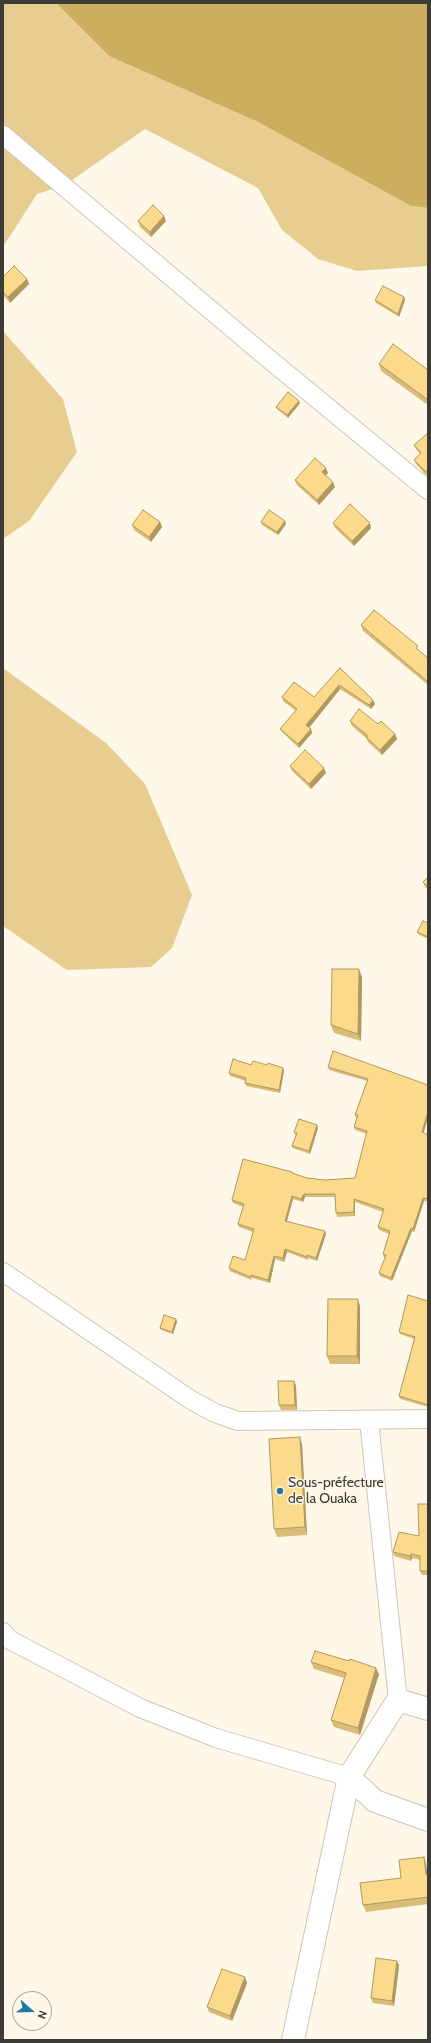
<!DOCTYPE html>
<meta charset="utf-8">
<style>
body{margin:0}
#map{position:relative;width:431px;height:2043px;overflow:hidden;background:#fff8e9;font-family:Cabin,sans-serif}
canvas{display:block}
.frame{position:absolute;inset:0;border:4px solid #3d3b35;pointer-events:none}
.north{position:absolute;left:12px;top:1991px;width:40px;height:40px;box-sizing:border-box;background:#fff8e9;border:1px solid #b1aca1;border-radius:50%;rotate:110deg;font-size:11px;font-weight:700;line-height:16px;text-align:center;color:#3d3b35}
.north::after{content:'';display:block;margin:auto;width:14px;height:18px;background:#2178a7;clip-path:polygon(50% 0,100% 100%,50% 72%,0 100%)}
</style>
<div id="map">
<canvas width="431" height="2043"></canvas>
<div class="frame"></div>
<div class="north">N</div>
</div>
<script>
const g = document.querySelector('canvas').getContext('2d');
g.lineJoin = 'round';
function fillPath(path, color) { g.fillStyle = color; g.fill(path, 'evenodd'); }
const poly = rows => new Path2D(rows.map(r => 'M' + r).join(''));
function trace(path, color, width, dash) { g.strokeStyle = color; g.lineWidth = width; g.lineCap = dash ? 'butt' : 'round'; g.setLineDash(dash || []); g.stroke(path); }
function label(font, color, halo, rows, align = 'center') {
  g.font = font + ' Cabin,sans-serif'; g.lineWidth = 3; g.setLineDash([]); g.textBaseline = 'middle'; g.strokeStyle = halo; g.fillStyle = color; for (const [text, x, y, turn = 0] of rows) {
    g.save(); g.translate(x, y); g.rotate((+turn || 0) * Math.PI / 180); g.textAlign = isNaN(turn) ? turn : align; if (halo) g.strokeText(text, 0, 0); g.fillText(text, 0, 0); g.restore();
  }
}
fillPath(poly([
 [3,3,56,3,109,56,258,122,411,206,428,208,428,266,357,271,318,259,282,230,258,188,145,129,65,185,37,194,3,247],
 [3,331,63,399,77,452,29,521,3,539],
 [3,668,106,743,145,784,192,895,172,948,151,967,67,970,3,926]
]), '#e7ce90');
fillPath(poly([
 [56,3,428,3,428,208,411,206,258,122,109,56]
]), '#cdad5e');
const street = poly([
 [3,135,264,355,428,490],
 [3,1272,191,1400,215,1413,238,1421,428,1419],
 [369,1420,398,1700],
 [3,1632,10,1640,140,1708,216,1738,349,1777]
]);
const secondary = poly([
 [349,1777,375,1801,428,1820],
 [293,2040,349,1777,398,1700,428,1709]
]);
trace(street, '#ccc6b7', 20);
trace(secondary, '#ccc6b7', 24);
trace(street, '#fff', 18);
trace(secondary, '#fff', 22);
fillPath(poly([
 [138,221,166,221,151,237,140,227],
 [3,277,27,279,29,284,10,303,3,295],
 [404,297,405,300,399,317,376,303,375,300],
 [379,364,428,370,428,405,381,371],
 [300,403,288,418,277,409,276,407],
 [428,433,428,476,424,473,416,464,414,460,420,454,416,449,414,445],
 [328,473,326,476,335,487,319,505,297,485,295,480],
 [285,521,286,524,278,535,262,525,261,522],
 [160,522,162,527,151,542,134,530,132,525],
 [333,523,371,528,354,546,335,528],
 [361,625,428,658,428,685,363,631],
 [340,668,373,700,375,704,371,709,340,689,309,728,311,729,312,733,299,748,282,732,280,729,296,711,283,701,282,697,314,697],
 [350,721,378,724,395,734,397,739,382,755,368,742,366,738,352,726],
 [290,766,326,773,311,789,292,771],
 [428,877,428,890,425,887,423,882],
 [428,923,428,939,418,934,417,932],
 [362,977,361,1041,334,1033,331,1025],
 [251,1065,267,1065,284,1071,280,1093,246,1086,245,1083,246,1081,230,1076,229,1073],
 [328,1067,428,1085,428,1118,423,1133,428,1135,428,1202,424,1201,414,1232,412,1231,392,1281,380,1276,379,1273,385,1258,384,1257,383,1254,389,1234,379,1230,378,1227,383,1212,355,1202,355,1216,337,1217,336,1213,335,1197,305,1197,303,1202,293,1199,287,1221,326,1234,317,1261,308,1258,308,1260,287,1252,284,1262,275,1259,270,1283,252,1278,251,1280,230,1271,229,1268,245,1260,253,1232,239,1227,238,1224,243,1207,233,1203,232,1200,292,1172,293,1174,307,1178,325,1180,355,1178,367,1134,355,1130,354,1127,357,1118,356,1118,355,1115,367,1081,329,1070],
 [317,1125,318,1128,310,1154,293,1148,292,1146,296,1135,295,1135,294,1132],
 [428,1301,428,1407,400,1399,399,1396,414,1339,400,1334,399,1332],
 [360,1306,360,1364,330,1364,327,1356],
 [176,1319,177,1322,173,1334,161,1330,160,1328],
 [294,1381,296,1386,297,1410,281,1410,279,1405],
 [302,1444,307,1535,277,1537,274,1529],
 [428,1504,428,1575,422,1575,420,1571,420,1560,412,1558,411,1561,394,1556,393,1552,419,1536],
 [311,1662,379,1674,360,1735,334,1727,331,1720,344,1678,314,1669],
 [424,1857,426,1864,427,1874,428,1874,428,1904,366,1912,363,1905,401,1878],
 [397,1961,399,1966,394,2006,373,2003,371,1998],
 [247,1983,232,2021,209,2012,207,2007]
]), '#d8bc78');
fillPath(poly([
 [164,216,166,221,151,237,150,232],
 [27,279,29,284,10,303,8,297],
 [404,297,405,300,399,317,398,314],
 [299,401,300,403,288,418,287,415],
 [326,468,328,473,324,477,322,472],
 [333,482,335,487,319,505,317,500],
 [285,521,286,524,278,535,277,532],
 [160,522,162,527,151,542,149,537],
 [370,523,371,528,354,546,352,541],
 [339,685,340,689,308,729,306,725],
 [373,700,375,704,371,709,369,705],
 [311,729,312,733,299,748,298,744],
 [395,734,397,739,382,755,380,750],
 [324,768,326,773,311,789,309,784],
 [359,969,362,977,361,1041,358,1034],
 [283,1068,284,1071,280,1093,279,1090],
 [428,1111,428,1118,423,1135,422,1132],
 [317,1125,318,1128,310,1154,309,1151],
 [304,1194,305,1197,303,1202,301,1199],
 [292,1196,293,1199,286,1224,285,1221],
 [423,1198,424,1201,414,1232,413,1229],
 [354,1199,355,1202,355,1216,354,1212],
 [411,1228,412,1231,392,1281,391,1278],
 [325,1231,326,1234,317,1261,316,1258],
 [285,1249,287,1252,284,1262,283,1258],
 [274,1256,275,1259,270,1283,268,1280],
 [358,1299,360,1306,360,1364,357,1356],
 [176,1319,177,1322,173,1334,172,1332],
 [294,1381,296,1386,297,1410,295,1405],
 [300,1437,302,1444,307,1535,305,1527],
 [411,1554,412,1558,411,1561,410,1556],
 [376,1668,379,1674,360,1735,358,1728],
 [424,1857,426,1864,428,1879,426,1875],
 [397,1961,399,1966,394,2006,392,2001],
 [245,1977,247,1983,232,2021,230,2016]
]), '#b09961');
const building = poly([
 [153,205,164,216,150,232,138,221,153,205],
 [14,266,27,279,8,297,3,292,3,277,14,266],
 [383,286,404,297,398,314,375,300,383,286],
 [393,344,428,370,428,400,379,364,393,344],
 [288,392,299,401,287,415,276,407,288,392],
 [428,433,428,473,423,469,414,460,421,453,414,445,428,433],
 [315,458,326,468,322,472,333,482,317,500,295,480,315,458],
 [350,504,370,523,352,541,333,523,350,504],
 [143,510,160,522,149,537,132,525,143,510],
 [269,510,285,521,277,532,261,522,269,510],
 [374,610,418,646,416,648,428,658,428,682,361,625,374,610],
 [340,668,373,700,369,705,339,685,306,725,311,729,298,744,280,729,297,709,282,697,294,682,314,697,340,668],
 [359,709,378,724,381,721,395,734,380,750,366,737,368,736,350,721,359,709],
 [305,750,324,768,309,784,290,766,305,750],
 [428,877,428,887,423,882,428,877],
 [423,921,428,923,428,937,417,932,423,921],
 [332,969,359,969,358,1034,331,1025,332,969],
 [333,1051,428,1085,428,1111,422,1132,428,1135,428,1199,423,1198,413,1229,411,1228,391,1278,379,1273,386,1255,383,1254,390,1231,378,1227,384,1209,354,1199,354,1212,336,1213,335,1194,304,1194,301,1199,292,1196,285,1221,325,1231,316,1258,307,1255,307,1257,285,1249,283,1258,274,1256,268,1280,251,1275,250,1277,229,1268,233,1256,245,1260,254,1229,238,1224,244,1204,232,1200,243,1159,292,1172,292,1173,307,1178,325,1180,355,1178,367,1131,354,1127,358,1115,355,1115,368,1079,328,1067,333,1051],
 [233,1059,251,1065,253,1061,267,1065,268,1063,283,1068,279,1090,245,1083,246,1078,229,1073,233,1059],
 [299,1119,317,1125,309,1151,292,1146,297,1133,294,1132,299,1119],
 [408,1295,428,1301,428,1405,399,1396,415,1337,399,1332,408,1295],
 [328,1299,358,1299,357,1356,327,1356,328,1299],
 [164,1315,176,1319,172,1332,160,1328,164,1315],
 [278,1381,294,1381,295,1405,279,1405,278,1381],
 [300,1437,305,1527,274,1529,269,1439,300,1437],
 [418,1504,428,1504,428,1571,420,1571,420,1556,411,1554,410,1556,393,1552,399,1532,419,1536,418,1504],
 [315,1651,349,1661,350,1659,376,1668,358,1728,331,1720,346,1673,311,1662,315,1651],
 [424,1857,426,1875,428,1874,428,1897,363,1905,360,1883,401,1878,399,1860,424,1857],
 [376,1958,397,1961,392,2001,371,1998,376,1958],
 [222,1969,245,1977,230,2016,207,2007,222,1969]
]);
fillPath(building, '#fbdb8b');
trace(building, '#b09961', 1);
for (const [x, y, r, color] of [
 [280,1491,4,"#2178a7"]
]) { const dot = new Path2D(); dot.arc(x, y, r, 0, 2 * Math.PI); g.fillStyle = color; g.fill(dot); trace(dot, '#fff8e9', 1.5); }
label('14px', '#3d3b35', '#fff8e9', [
 ["Sous-préfecture",288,1483],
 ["de la Ouaka",288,1499]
], 'left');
</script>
